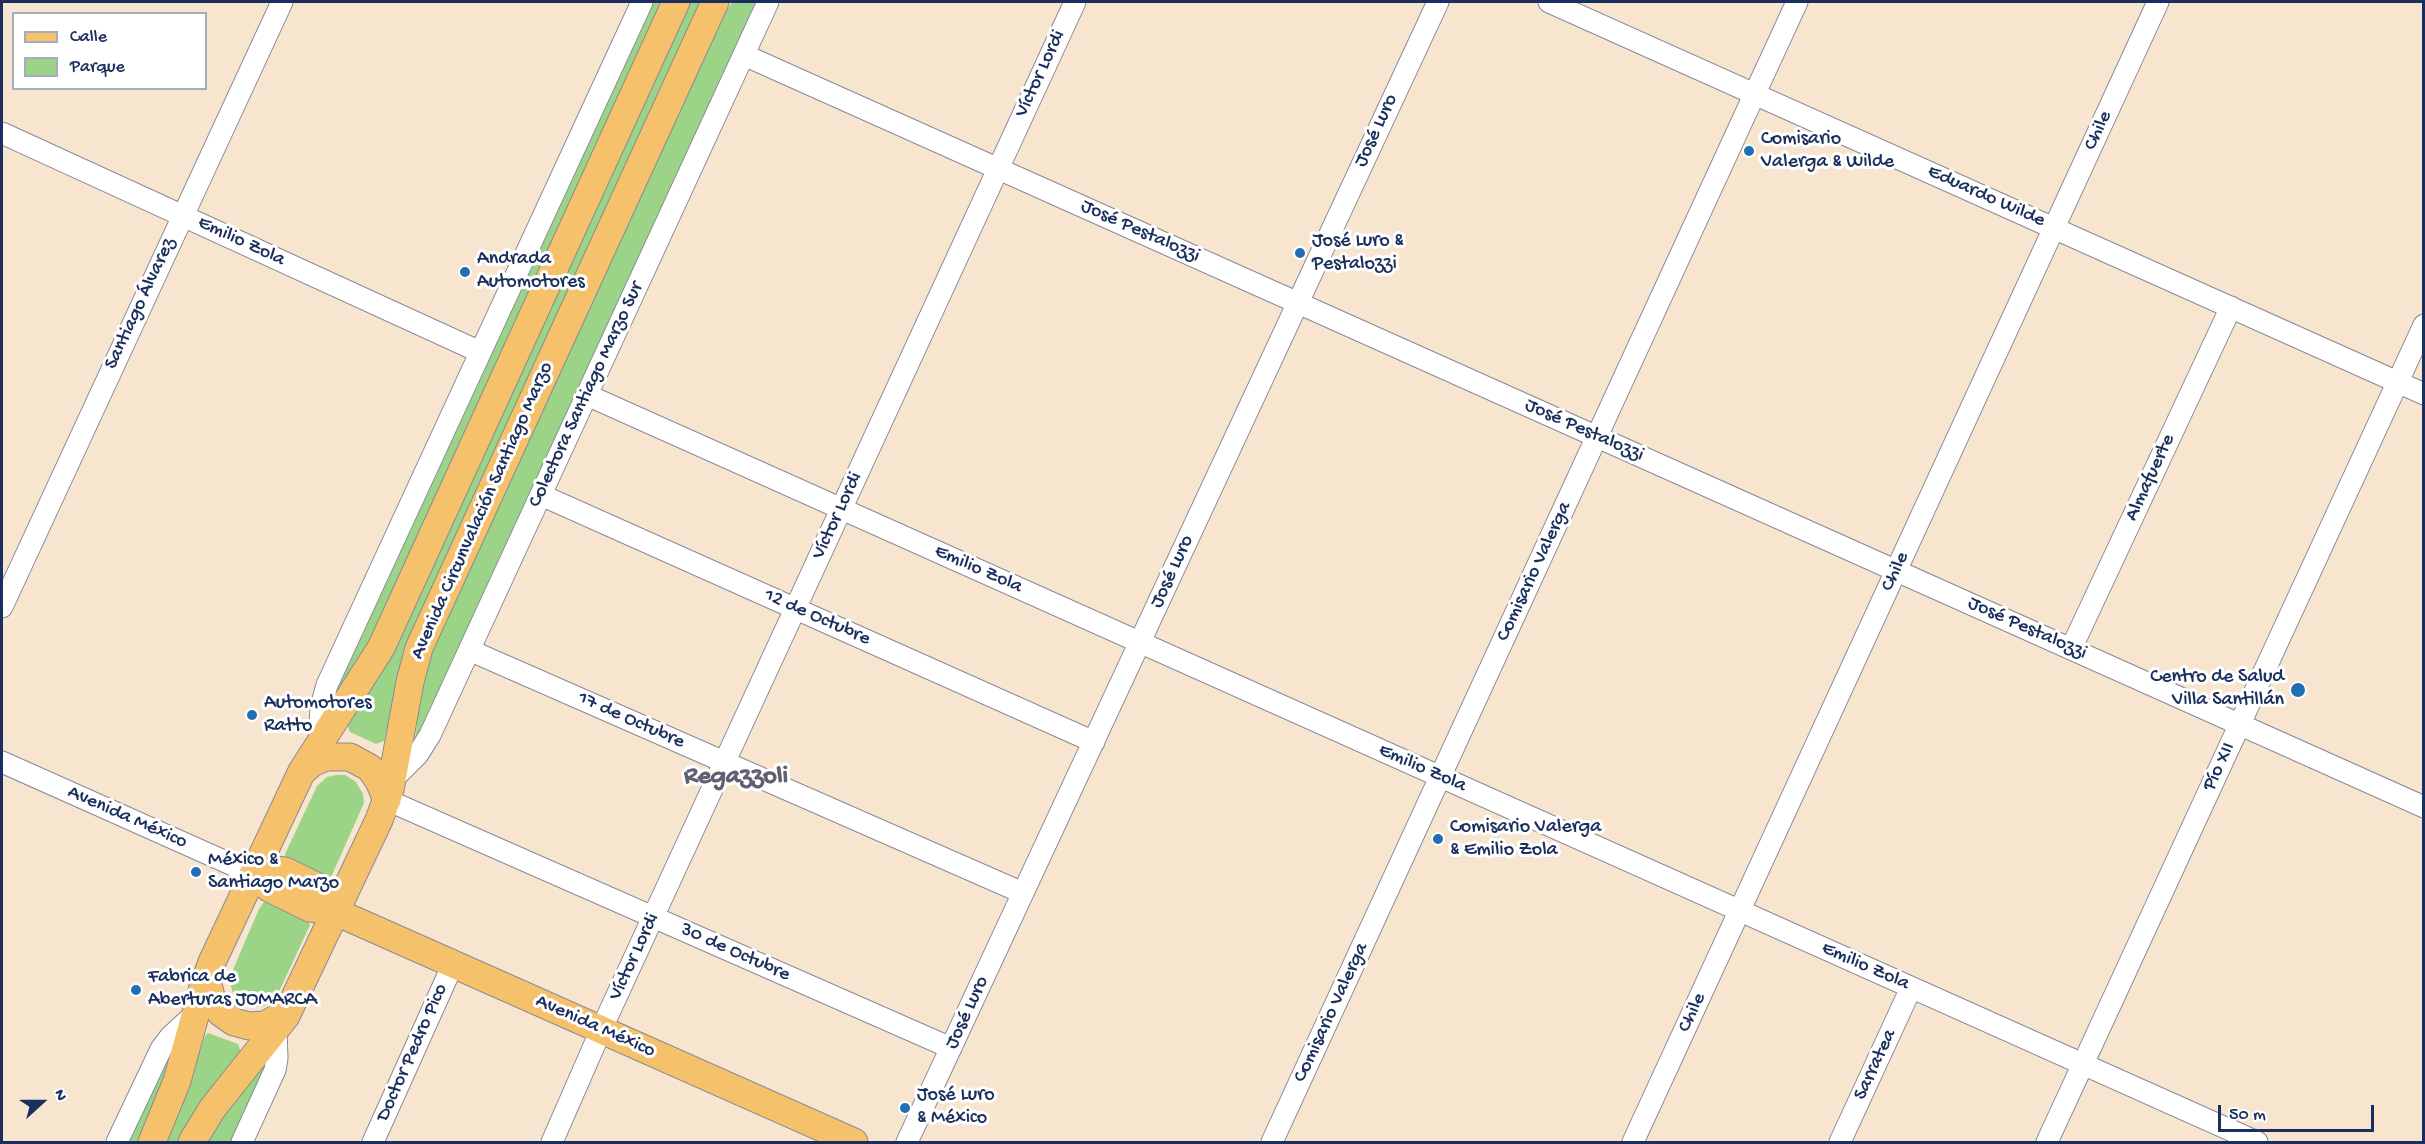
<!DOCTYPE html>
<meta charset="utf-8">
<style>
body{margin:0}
#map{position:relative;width:2425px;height:1144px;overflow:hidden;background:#f7e5d0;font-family:"Gochi Hand",sans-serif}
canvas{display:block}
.frame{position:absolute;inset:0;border:3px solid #1b2f5e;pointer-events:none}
.legend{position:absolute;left:12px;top:12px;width:195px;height:78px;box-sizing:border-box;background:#fff;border:2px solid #a4acbf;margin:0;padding:8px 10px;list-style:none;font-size:18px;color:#1b2f5e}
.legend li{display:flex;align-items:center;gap:12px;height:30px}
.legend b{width:30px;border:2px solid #a4acbf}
.north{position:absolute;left:12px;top:1072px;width:60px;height:60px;-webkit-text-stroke:4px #fff;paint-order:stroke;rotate:69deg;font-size:16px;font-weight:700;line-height:24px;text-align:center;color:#1b2f5e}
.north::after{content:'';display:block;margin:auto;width:21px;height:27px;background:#1b2f5e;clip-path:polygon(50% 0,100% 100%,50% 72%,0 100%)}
.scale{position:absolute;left:2218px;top:1105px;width:156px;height:27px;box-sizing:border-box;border:3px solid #1b2f5e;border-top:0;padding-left:8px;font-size:18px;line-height:21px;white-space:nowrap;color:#1b2f5e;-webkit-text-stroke:4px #fff;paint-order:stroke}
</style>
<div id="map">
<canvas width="2425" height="1144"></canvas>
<div class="frame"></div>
<ul class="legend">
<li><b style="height:8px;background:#f6c16b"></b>Calle</li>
<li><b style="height:16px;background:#9bd487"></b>Parque</li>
</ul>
<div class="north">N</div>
<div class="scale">50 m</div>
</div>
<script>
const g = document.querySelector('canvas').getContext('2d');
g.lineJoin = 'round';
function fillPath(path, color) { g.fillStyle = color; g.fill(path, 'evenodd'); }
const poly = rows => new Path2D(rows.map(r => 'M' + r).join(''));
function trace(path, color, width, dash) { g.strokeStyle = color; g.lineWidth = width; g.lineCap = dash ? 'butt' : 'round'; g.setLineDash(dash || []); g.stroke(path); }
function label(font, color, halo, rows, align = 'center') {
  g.font = font + ' "Gochi Hand",sans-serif'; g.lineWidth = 6; g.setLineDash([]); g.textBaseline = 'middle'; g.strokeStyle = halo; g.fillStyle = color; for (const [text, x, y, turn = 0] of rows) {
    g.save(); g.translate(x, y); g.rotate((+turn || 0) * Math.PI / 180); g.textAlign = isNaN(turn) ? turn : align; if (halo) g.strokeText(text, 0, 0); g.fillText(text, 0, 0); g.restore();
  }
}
fillPath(poly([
 [650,2,664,2,377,629,337,696,333,696],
 [688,2,704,2,401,665,384,741,376,744,350,732,347,725],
 [732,2,759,2,418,740,415,741,422,681,430,651,705,47],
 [336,775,345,775,356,782,363,794,364,803,332,875,328,878,286,858,285,854,317,786,327,777],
 [268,901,309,921,310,925,277,996,270,1003,262,1007,248,1007,234,997,229,979,259,909,264,902],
 [208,1033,238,1044,241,1052,182,1142,162,1142,194,1069,205,1036],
 [169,1056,155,1109,141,1142,127,1142],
 [266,1063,231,1142,203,1142,207,1134]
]), '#9bd487');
const minor = poly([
 [1549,2,2424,394],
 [744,55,2424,807],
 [2,133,480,352],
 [587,395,2257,1142],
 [541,495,1094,742],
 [2,607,282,2],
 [2071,649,2231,307],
 [469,650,1023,893],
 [319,745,321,707,327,685,642,2],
 [2,762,253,874],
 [392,780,418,754,430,735,768,2],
 [387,800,951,1048],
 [117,1142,161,1049,170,1037,196,1013],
 [242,1142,275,1070,277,1058,276,1030],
 [373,1142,453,964],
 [552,1142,601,1030,1075,2],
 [907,1142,1438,2],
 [1272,1142,1797,2],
 [1633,1142,2158,2],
 [1840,1142,1911,988],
 [2047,1142,2424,325]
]);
const major = poly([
 [304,770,312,763,326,757,350,757,370,768,379,781,387,800],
 [253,874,269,888,310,908,336,912,854,1142],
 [253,874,273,870,285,871,322,889,330,898,336,912],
 [209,975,208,985,212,1000,221,1013,234,1022,249,1026,265,1025,286,1013],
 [152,1142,177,1081,203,987,212,962,302,771,381,648,676,2],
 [192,1142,212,1109,286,1016,379,820,390,790,410,682,419,648,715,2]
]);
trace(minor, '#898a97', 23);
trace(major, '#898a97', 29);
trace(minor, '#fff', 21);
trace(major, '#f6c16b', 27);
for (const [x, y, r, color] of [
 [1749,151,6,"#1f6fb2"],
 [1300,253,6,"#1f6fb2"],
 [465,272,6,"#1f6fb2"],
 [2298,690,8,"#1f6fb2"],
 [252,715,6,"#1f6fb2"],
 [1438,839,6,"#1f6fb2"],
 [196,872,6,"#1f6fb2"],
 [136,990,6,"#1f6fb2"],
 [905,1108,6,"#1f6fb2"]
]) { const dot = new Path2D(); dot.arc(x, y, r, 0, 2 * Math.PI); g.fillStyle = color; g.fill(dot); trace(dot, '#fff', 2); }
label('20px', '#1b2f5e', '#fff', [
 ["Víctor Lordi",1041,74,-65],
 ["José Luro",1377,131,-65],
 ["Chile",2099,131,-65],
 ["Eduardo Wilde",1986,197,24],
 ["José Pestalozzi",1140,232,24],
 ["Emilio Zola",241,242,25],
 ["Santiago Álvarez",141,304,-65],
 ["Colectora Santiago Marzo Sur",587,395,-65],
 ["José Pestalozzi",1584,431,24],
 ["Almafuerte",2151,478,-65],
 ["Avenida Circunvalación Santiago Marzo",483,511,-66],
 ["Víctor Lordi",838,516,-65],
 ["Emilio Zola",978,570,24],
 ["José Luro",1173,572,-65],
 ["Comisario Valerga",1535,572,-65],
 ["Chile",1896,572,-65],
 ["12 de Octubre",817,618,24],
 ["José Pestalozzi",2027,629,24],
 ["17 de Octubre",631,721,24],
 ["Pío XII",2220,767,-65],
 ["Emilio Zola",1422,769,24],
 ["Avenida México",127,818,24],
 ["30 de Octubre",735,953,24],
 ["Víctor Lordi",635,957,-65],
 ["Emilio Zola",1865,967,24],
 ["José Luro",968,1013,-65],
 ["Comisario Valerga",1332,1013,-65],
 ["Chile",1693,1013,-65],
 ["Avenida México",595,1027,24],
 ["Doctor Pedro Pico",413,1053,-66],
 ["Sarratea",1876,1065,-65]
]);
label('20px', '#1b2f5e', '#fff', [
 ["Comisario",1761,140],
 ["Valerga & Wilde",1761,163],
 ["José Luro &",1312,242],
 ["Pestalozzi",1312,265],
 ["Andrada",477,260],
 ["Automotores",477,283],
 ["Centro de Salud",2284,678,"right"],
 ["Villa Santillán",2284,701,"right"],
 ["Automotores",264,704],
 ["Ratto",264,727],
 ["Comisario Valerga",1450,828],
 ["& Emilio Zola",1450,851],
 ["México &",208,861],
 ["Santiago Marzo",208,884],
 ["Fabrica de",148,978],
 ["Aberturas JOMARCA",148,1001],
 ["José Luro",917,1096],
 ["& México",917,1119]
], 'left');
label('bold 26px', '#606070', '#fff', [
 ["Regazzoli",736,778]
]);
</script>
